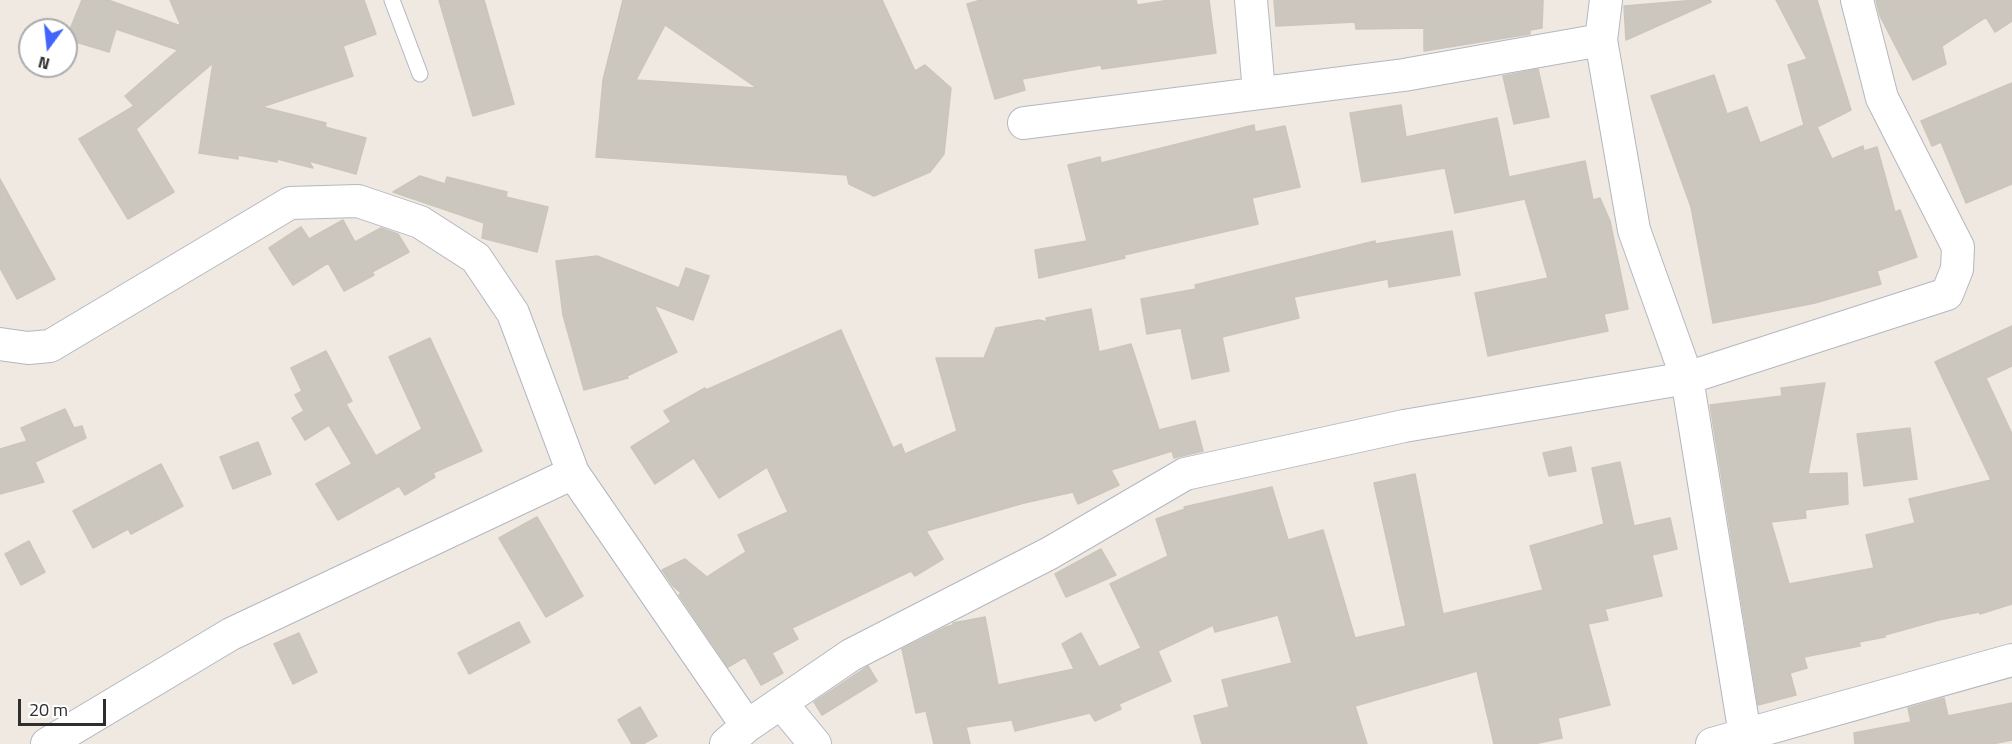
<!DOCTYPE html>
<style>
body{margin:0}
#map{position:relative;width:2012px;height:744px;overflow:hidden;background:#efe9e1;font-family:"Titillium Web",sans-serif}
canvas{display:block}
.north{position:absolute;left:18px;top:18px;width:60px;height:60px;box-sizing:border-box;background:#fff;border:2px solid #ababab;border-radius:50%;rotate:195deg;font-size:16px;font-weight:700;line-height:24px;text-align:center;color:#2e2e2e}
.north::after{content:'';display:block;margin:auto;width:21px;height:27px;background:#4264fb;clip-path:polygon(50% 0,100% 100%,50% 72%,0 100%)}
.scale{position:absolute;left:18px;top:699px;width:88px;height:27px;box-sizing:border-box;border:3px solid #2e2e2e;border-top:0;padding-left:8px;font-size:18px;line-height:21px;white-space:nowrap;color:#2e2e2e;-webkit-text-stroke:4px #fff;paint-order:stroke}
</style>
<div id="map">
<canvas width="2012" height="744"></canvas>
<div class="north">N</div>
<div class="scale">20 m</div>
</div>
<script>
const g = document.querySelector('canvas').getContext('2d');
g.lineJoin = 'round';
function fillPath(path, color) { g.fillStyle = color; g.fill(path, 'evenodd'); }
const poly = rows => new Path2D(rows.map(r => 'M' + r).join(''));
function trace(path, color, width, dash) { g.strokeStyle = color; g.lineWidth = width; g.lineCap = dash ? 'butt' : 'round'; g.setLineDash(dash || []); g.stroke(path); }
const building = poly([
 [82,0,108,0,181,26,170,0,364,0,376,34,343,46,353,76,262,107,326,123,325,127,366,138,356,174,309,161,313,168,277,159,277,162,238,155,238,159,199,153,213,63,136,129,174,192,128,219,79,139,134,106,125,96,178,50,116,29,109,52,66,39,82,0],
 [439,0,484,0,514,104,473,116,439,0],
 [623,0,882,0,915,71,925,65,951,88,944,154,930,172,874,196,849,184,847,175,596,157,603,80,623,0],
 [665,25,757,88,636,80,665,25],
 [981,0,1136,0,1137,5,1170,0,1209,0,1216,53,1102,69,1101,65,1022,79,1025,90,995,99,967,4,981,0],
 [1274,0,1543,0,1542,28,1530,30,1530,34,1424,51,1424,28,1356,29,1355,22,1276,26,1274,0],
 [1696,0,1710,0,1711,2,1626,40,1624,6,1696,0],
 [1776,0,1817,0,1851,110,1817,127,1832,159,1863,146,1864,151,1877,147,1895,212,1900,210,1917,257,1877,271,1881,284,1815,303,1713,323,1691,207,1651,96,1714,75,1727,114,1747,107,1760,143,1804,125,1788,65,1807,59,1776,0],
 [1876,0,2012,0,2012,21,1995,32,1986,17,1942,46,1946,64,1913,80,1880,16,1876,0],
 [1538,69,1549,117,1514,124,1503,76,1538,69],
 [2012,83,2012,184,1966,203,1941,142,1932,146,1921,121,2012,83],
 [1401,105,1406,137,1497,118,1509,177,1585,161,1593,200,1600,198,1610,221,1628,309,1604,314,1608,331,1488,356,1475,293,1548,278,1525,199,1455,213,1445,168,1362,182,1350,113,1401,105],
 [1254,125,1255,132,1285,126,1300,187,1252,198,1258,224,1124,255,1125,258,1039,278,1035,250,1087,241,1068,165,1100,157,1101,163,1254,125],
 [420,176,445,184,447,177,507,192,506,197,548,207,537,252,482,238,484,223,393,192,420,176],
 [0,179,55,279,17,299,0,268,0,179],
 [343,220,355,242,381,228,398,234,409,252,372,272,374,275,344,291,328,263,293,285,269,248,301,227,309,239,343,220],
 [1452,231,1460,275,1389,287,1388,279,1294,297,1299,318,1222,337,1229,371,1192,379,1181,328,1147,334,1141,299,1196,289,1195,285,1375,241,1375,244,1452,231],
 [597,256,679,288,686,268,709,276,693,320,654,305,677,352,627,376,628,378,584,390,563,315,556,261,597,256],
 [1091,309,1099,352,1131,344,1159,430,1195,421,1203,451,1174,458,1172,451,1111,470,1119,485,1078,504,1073,492,1024,503,926,531,943,559,915,576,911,571,792,628,798,639,772,653,783,673,761,685,745,657,728,667,679,595,681,593,673,586,662,570,685,559,707,577,746,552,738,535,788,512,767,467,719,498,694,458,655,484,631,447,671,422,664,411,705,388,706,390,841,330,893,448,901,444,905,454,957,431,936,358,984,358,996,328,1039,320,1047,322,1046,318,1091,309],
 [2012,326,2012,366,1986,378,2012,434,2012,604,1980,614,1979,612,1939,620,1885,635,1885,637,1859,642,1860,646,1804,657,1807,668,1790,673,1796,695,1758,705,1710,405,1782,396,1781,388,1825,383,1808,474,1847,473,1848,504,1805,510,1806,518,1771,522,1789,584,1874,568,1866,535,1915,523,1909,499,1991,480,1935,362,2012,326],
 [430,338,482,451,433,473,435,477,405,495,399,486,338,520,316,484,352,464,329,425,305,440,292,418,304,411,295,395,302,391,291,368,326,351,352,401,346,404,376,456,422,429,389,357,430,338],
 [65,409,74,428,82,426,86,438,35,462,44,482,0,494,0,449,27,441,21,428,65,409],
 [1910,428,1917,479,1864,486,1857,434,1910,428],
 [258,442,271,474,233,489,220,457,258,442],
 [1571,447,1576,471,1549,476,1543,453,1571,447],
 [1620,462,1634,526,1670,518,1677,549,1652,555,1662,596,1605,609,1608,620,1588,624,1610,705,1558,718,1562,738,1534,744,1494,744,1477,671,1355,706,1367,744,1202,744,1194,716,1229,707,1222,680,1292,663,1278,615,1215,632,1213,625,1158,651,1171,681,1119,704,1121,709,1095,721,1090,713,1015,731,1012,720,966,727,970,744,934,744,926,711,916,713,902,649,946,627,953,625,953,623,985,617,998,685,1074,669,1062,644,1081,633,1099,667,1141,648,1110,584,1168,556,1156,519,1185,509,1184,507,1272,487,1288,540,1323,530,1355,638,1406,626,1374,483,1415,474,1443,614,1543,590,1530,546,1604,524,1592,468,1620,462],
 [161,464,183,506,131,534,128,529,93,548,73,511,161,464],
 [537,517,583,596,546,617,499,538,537,517],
 [29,541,45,572,21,585,5,554,29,541],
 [1101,549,1116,575,1066,597,1055,574,1101,549],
 [519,622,530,642,469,674,458,653,519,622],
 [299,633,317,672,293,684,274,644,299,633],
 [868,666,877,681,822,715,814,702,868,666],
 [1944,698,1948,716,2012,703,2012,740,1992,744,1855,744,1854,733,1911,722,1908,708,1944,698],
 [640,707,657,736,643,744,632,744,618,720,640,707]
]);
fillPath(building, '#cbc7bf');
trace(building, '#cbc5ba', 1.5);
const lane = poly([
 [392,0,420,74]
]);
const street = poly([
 [1251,0,1259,92],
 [1024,123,1404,75,1601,40],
 [0,344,28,348,50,346,290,203,358,201,420,222,476,258,513,313,573,473,747,726],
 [781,703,815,744],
 [1745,735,1687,378,1947,294,1957,269,1958,247,1882,98,1857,0],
 [47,744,231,634,573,473],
 [726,744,747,726,851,655,1050,553,1185,474,1404,426,1687,378,1634,230,1601,40,1606,0],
 [1712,744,2012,660]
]);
trace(lane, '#b4b7c1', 17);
trace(street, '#b4b7c1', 34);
trace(lane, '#fff', 15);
trace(street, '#fff', 32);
</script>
